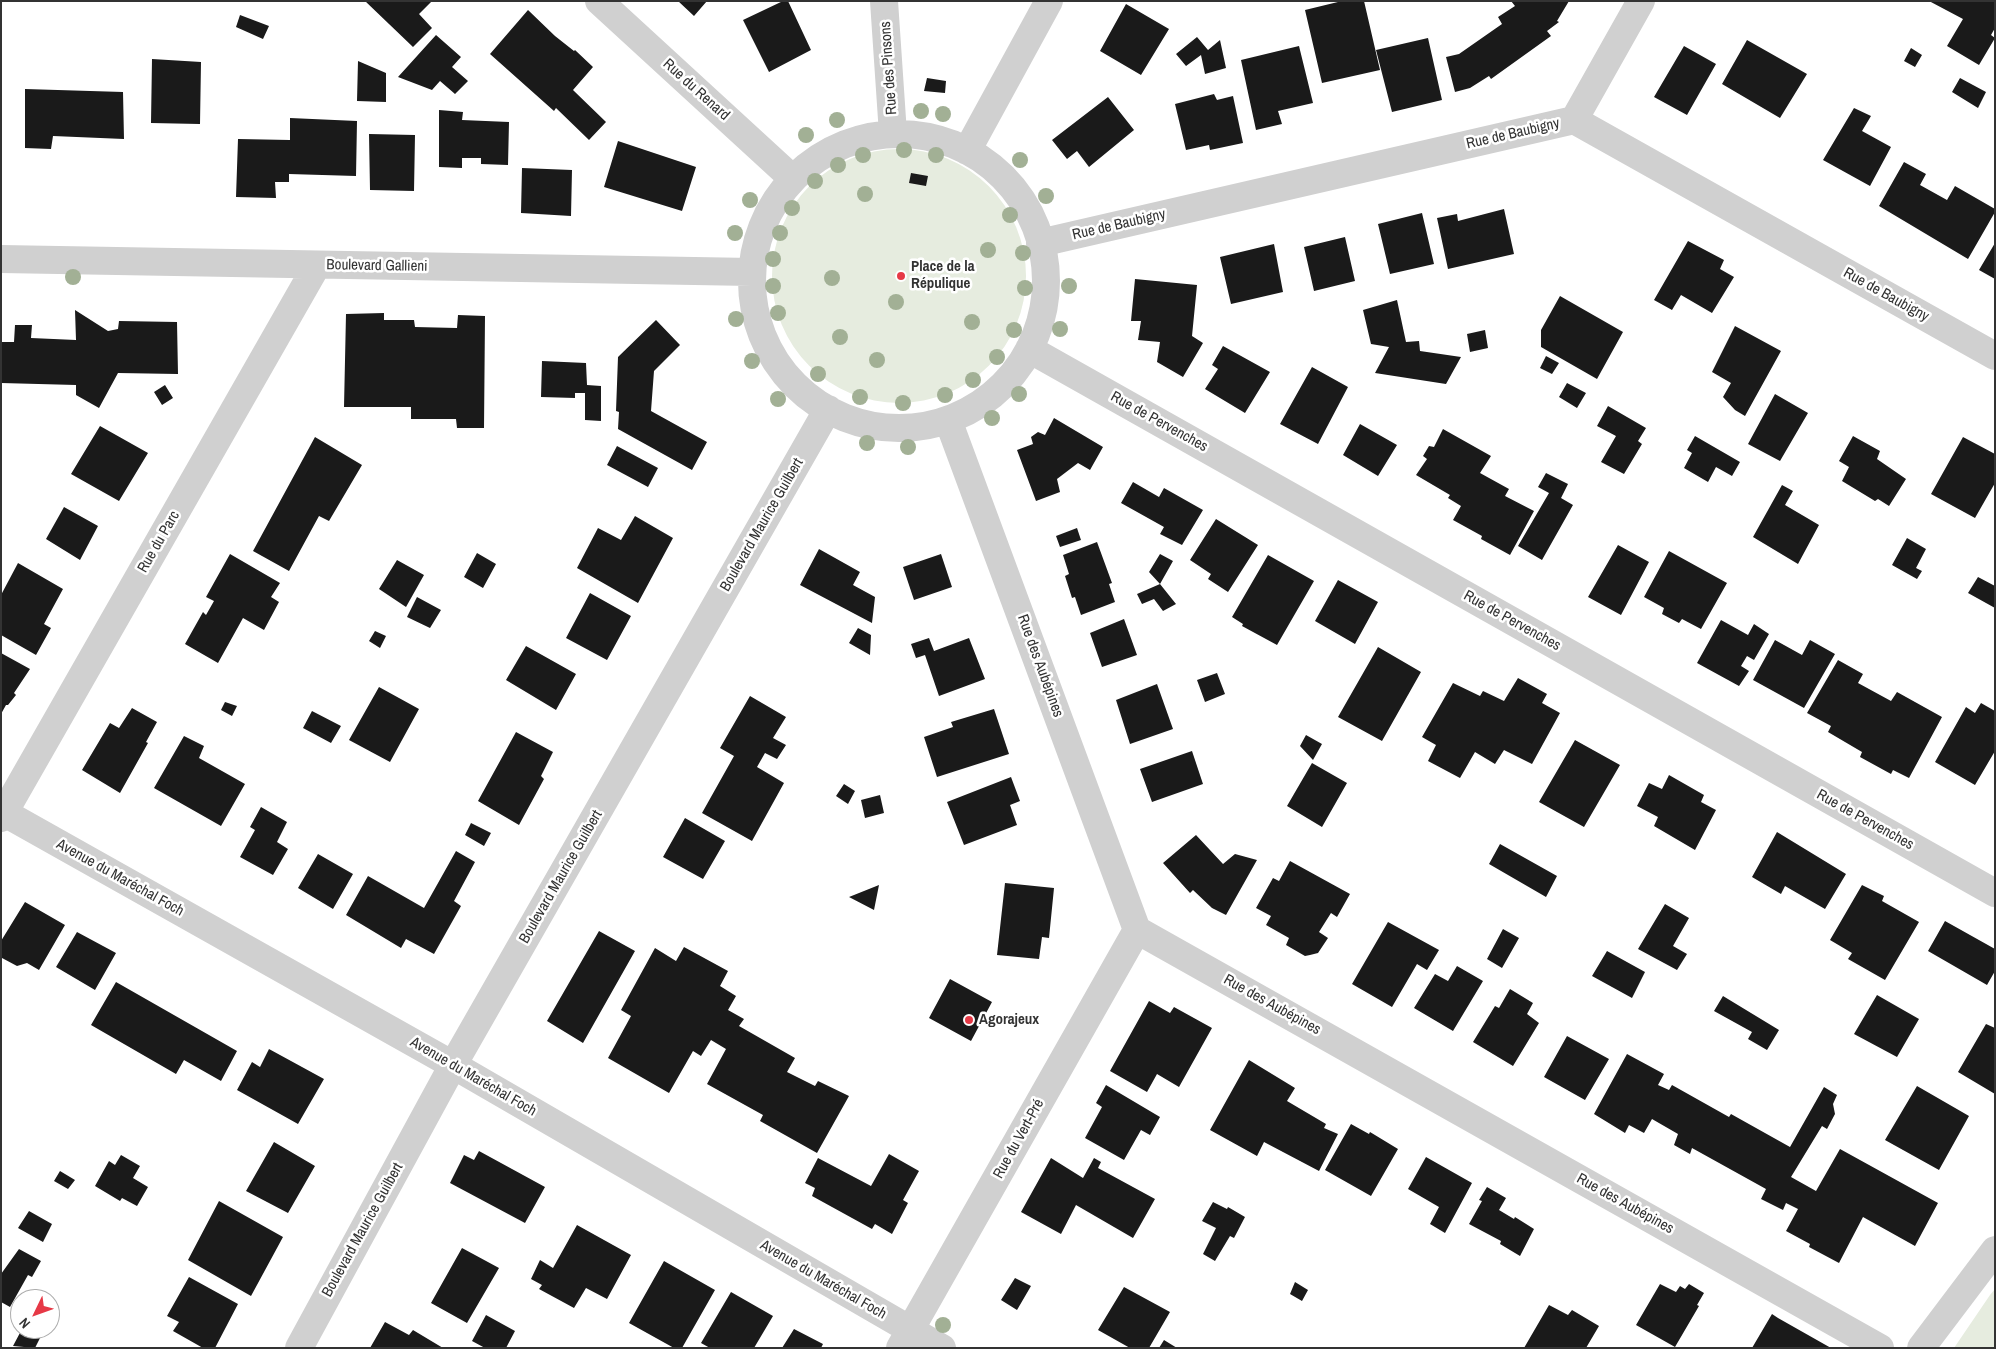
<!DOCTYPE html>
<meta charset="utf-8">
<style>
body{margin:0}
#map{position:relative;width:1996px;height:1349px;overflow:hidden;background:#fff;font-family:"Archivo Narrow",sans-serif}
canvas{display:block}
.frame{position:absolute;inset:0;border:2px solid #333;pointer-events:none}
.north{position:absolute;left:10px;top:1289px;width:50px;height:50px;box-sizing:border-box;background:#fff;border:1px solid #adadad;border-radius:50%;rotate:228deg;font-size:14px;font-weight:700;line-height:20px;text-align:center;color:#333}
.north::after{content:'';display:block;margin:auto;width:18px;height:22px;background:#e63946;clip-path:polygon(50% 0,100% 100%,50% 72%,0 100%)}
</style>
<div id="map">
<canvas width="1996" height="1349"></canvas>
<div class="frame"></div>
<div class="north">N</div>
</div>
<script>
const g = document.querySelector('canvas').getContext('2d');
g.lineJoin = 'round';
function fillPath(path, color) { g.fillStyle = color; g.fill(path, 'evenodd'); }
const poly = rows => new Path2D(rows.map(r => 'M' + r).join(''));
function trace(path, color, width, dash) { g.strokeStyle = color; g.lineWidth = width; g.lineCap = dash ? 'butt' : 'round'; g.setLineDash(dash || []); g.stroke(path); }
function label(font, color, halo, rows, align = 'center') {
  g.font = font + ' "Archivo Narrow",sans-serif'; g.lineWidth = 5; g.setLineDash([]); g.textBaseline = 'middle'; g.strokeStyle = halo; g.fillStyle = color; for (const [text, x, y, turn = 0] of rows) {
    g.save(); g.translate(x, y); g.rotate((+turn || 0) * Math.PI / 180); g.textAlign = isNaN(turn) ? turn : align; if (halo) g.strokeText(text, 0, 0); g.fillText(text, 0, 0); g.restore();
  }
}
fillPath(poly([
 '772 276a127 127 0 1 1 254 0a127 127 0 1 1-254 0Z',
 [1995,1289,1995,1348,1954,1348,1990,1295]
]), '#e6ecdf');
fillPath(poly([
 [365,1,432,1,419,14,432,28,413,47],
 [678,1,707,1,694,16],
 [783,1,788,1,811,50,769,72,743,20],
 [1342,1,1364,1,1380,70,1322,83,1305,10],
 [1511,1,1569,1,1557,21,1559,22,1547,31,1551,36,1491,79,1489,76,1470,88,1455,92,1446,57,1459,54,1502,24,1498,17,1515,6],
 [1929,1,1995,1,1995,28,1991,35,1995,38,1979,65,1947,46,1963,19],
 [1126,4,1169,29,1141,75,1100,51],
 [528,10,555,36,574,51,575,50,593,67,573,90,606,122,589,140,556,108,554,111,490,54],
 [240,15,269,26,263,39,236,27],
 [436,35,461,57,452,67,468,81,455,94,440,81,432,90,398,77],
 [1197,37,1208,50,1220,40,1226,68,1205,74,1201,55,1186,66,1176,54],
 [1428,38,1442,100,1392,112,1376,50],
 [1747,40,1807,74,1780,118,1722,84],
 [1299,46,1313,103,1278,111,1282,124,1256,130,1241,60],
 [1684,46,1716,64,1687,115,1654,97],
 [1911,48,1922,55,1915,67,1904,61],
 [152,59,201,62,200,124,151,123],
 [358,61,386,73,386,102,357,101],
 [927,78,946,81,945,93,924,91],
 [1960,78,1986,92,1978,108,1952,92],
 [25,89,123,92,124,139,53,136,51,149,25,148],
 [1214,94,1217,100,1233,96,1243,143,1210,150,1209,145,1186,150,1175,104],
 [1108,97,1134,130,1089,167,1077,151,1067,159,1052,140],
 [1854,108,1871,116,1862,131,1891,147,1870,186,1823,160],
 [439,110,463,112,462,120,509,122,508,165,481,164,481,158,462,158,462,168,439,167],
 [290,118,357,121,356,176,289,174,289,182,275,182,276,198,236,197,238,139,290,140],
 [369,134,415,135,414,191,370,190],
 [618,141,696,167,682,211,604,187],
 [1904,162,1926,174,1920,185,1947,200,1955,186,1995,209,1995,212,1968,259,1879,206],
 [522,168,572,170,571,216,521,213],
 [911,173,928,176,926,186,909,183],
 [1504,209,1514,254,1448,269,1437,218,1457,214,1458,221],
 [1422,213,1434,264,1390,274,1378,224],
 [1345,237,1355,281,1314,291,1304,247],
 [1688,241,1724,260,1720,269,1734,277,1712,313,1681,295,1672,310,1654,300],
 [1995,243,1995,279,1979,270],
 [1274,244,1283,292,1231,304,1220,257],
 [1135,279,1197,285,1192,336,1203,343,1183,377,1157,362,1160,342,1138,340,1141,321,1131,321],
 [1560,296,1623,332,1597,379,1541,347,1541,330],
 [1397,300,1406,342,1419,341,1420,351,1461,357,1446,384,1375,373,1389,347,1371,344,1363,310],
 [75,310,108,331,118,329,119,321,177,322,178,374,118,373,99,408,76,395,76,385,1,383,1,342,14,342,15,325,32,325,31,338,76,340],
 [384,313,384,320,414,320,415,327,457,328,458,315,485,316,484,428,457,428,456,419,411,419,411,407,344,407,346,314],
 [656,320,680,345,654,371,651,411,707,442,692,470,618,429,619,412,616,411,618,357],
 [1735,326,1781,351,1745,416,1735,410,1723,397,1731,383,1712,372],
 [1485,330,1488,348,1470,352,1467,334],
 [1223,346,1270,372,1245,413,1205,389,1218,369,1212,365],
 [1546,356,1559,363,1552,374,1540,368],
 [542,361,586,363,587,385,601,386,601,421,585,420,585,393,575,393,575,398,541,397],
 [1312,367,1348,387,1318,444,1280,424],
 [1567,383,1586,393,1577,408,1559,397],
 [165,385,173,398,162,405,154,392],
 [1775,394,1808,413,1780,461,1748,444],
 [1608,406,1646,428,1638,441,1642,444,1624,474,1601,462,1616,436,1597,426],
 [1054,418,1103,447,1090,470,1078,463,1057,479,1060,492,1036,501,1017,450,1033,444,1031,437,1038,432,1045,435],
 [1360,424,1397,445,1378,476,1343,455],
 [100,426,148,453,119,501,71,474],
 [1443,429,1491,456,1480,473,1509,489,1505,496,1534,511,1510,555,1481,539,1482,536,1453,520,1461,506,1448,498,1450,495,1416,475,1427,459,1423,456,1429,446,1434,447],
 [1695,436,1740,462,1732,476,1716,467,1708,482,1684,468,1692,453,1687,450],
 [1853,436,1880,451,1877,459,1906,479,1889,506,1878,499,1875,501,1842,481,1849,467,1839,461],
 [315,437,362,465,329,521,319,516,289,571,253,551],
 [1963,437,1995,454,1995,483,1975,518,1931,494],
 [617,446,658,468,648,487,607,465],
 [1546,473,1568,484,1561,498,1573,505,1542,560,1518,546,1549,493,1538,487],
 [1133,482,1159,497,1164,488,1203,510,1182,545,1160,534,1164,527,1121,503],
 [1782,485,1793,491,1785,505,1819,525,1798,564,1753,537],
 [64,507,98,526,80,560,46,539],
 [635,516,673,538,638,603,577,568,598,528,621,540],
 [1216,519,1258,545,1228,592,1208,579,1211,574,1190,560],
 [1077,528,1081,540,1060,547,1056,536],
 [1907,538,1926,549,1916,568,1922,571,1917,579,1892,565],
 [1097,542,1112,583,1109,584,1115,602,1081,615,1075,597,1072,598,1065,576,1069,574,1063,555],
 [1618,545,1649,562,1621,615,1588,597],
 [819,549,860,572,853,585,875,597,872,623,800,585],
 [1669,551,1727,583,1701,629,1682,619,1679,623,1662,614,1664,608,1644,597],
 [477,553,496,564,483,588,464,577],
 [230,554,280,583,271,597,279,602,264,630,243,618,218,663,185,644,203,612,206,615,214,601,206,597],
 [941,554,952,587,914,600,903,567],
 [1160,554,1173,561,1160,584,1149,572],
 [1268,555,1314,581,1277,645,1242,626,1243,624,1232,617],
 [397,560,424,575,406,607,379,589],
 [18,563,63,589,44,624,51,628,36,655,1,635,1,595],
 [1978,577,1995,586,1995,608,1968,593],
 [1338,580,1378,602,1355,644,1315,621],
 [1160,584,1176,604,1163,611,1154,599,1142,604,1137,594],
 [590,593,631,616,607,660,566,638],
 [417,597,441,610,430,628,407,617],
 [1124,619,1137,655,1102,667,1090,633],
 [1721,620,1748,635,1754,624,1769,634,1754,660,1747,656,1741,666,1749,671,1739,686,1697,663],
 [858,628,871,635,870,655,849,643],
 [375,631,386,636,380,648,369,641],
 [929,638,934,651,969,638,985,679,939,696,925,655,916,658,911,644],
 [1775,640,1802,655,1810,640,1835,654,1804,708,1753,680],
 [526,646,576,674,556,710,506,680],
 [1378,647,1421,672,1382,741,1338,717],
 [1,653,30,669,14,693,16,695,8,705,6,705,1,714],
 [1838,660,1863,674,1858,683,1891,701,1897,692,1942,717,1909,778,1893,770,1891,774,1860,757,1862,752,1828,732,1831,726,1807,713],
 [1217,673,1225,694,1205,702,1197,680],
 [1518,678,1547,694,1542,703,1560,713,1532,764,1504,750,1495,764,1475,752,1460,778,1428,761,1436,745,1422,737,1453,683,1480,696,1483,691,1504,701],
 [1157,684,1173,729,1130,744,1116,700],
 [379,687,419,709,390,762,349,740],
 [750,696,786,717,773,738,786,745,777,759,765,753,757,767,784,783,752,841,702,813,734,756,720,748],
 [225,702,237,706,232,716,221,710],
 [1981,703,1995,711,1995,751,1975,785,1935,762,1966,707,1975,713],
 [132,708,157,722,146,742,148,743,120,793,82,770,110,723,119,728],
 [994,709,1009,754,937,777,924,737,953,727,951,722],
 [312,711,341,726,331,743,303,728],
 [516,732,553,752,541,776,544,779,519,825,478,801],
 [1306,735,1322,744,1313,760,1300,746],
 [184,736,204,746,199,758,245,784,221,826,154,788],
 [1575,740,1620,765,1584,827,1539,802],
 [1192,751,1203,784,1152,802,1140,769],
 [1312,763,1347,783,1322,827,1287,806],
 [1669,775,1704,795,1701,802,1716,810,1695,850,1654,826,1658,817,1637,806,1649,783,1662,789],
 [1011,777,1020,801,1010,805,1017,825,964,845,947,802],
 [844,784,855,791,848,804,836,796],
 [880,795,884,813,865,818,861,800],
 [261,807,287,822,277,842,288,849,273,875,240,857,255,830,250,827],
 [685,818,725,841,703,879,663,857],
 [471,823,491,833,484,846,465,835],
 [1777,832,1846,874,1825,909,1785,886,1781,894,1752,877],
 [1196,835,1223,864,1235,854,1257,860,1226,915,1212,908,1193,890,1190,893,1163,863],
 [1500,844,1557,876,1546,897,1489,864],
 [456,851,475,862,454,901,461,906,434,954,406,939,401,948,346,915,368,876,424,908],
 [318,854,353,874,333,909,298,888],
 [1290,861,1350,894,1337,917,1331,913,1319,932,1328,938,1318,953,1310,955,1305,956,1286,945,1289,938,1266,925,1271,916,1256,908,1273,878,1279,881],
 [1005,883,1054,888,1049,938,1042,937,1039,959,997,955],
 [879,885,874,910,849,897],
 [1862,885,1884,896,1882,901,1919,922,1885,980,1848,959,1852,953,1830,940],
 [25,902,65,925,39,970,27,963,17,966,2,958,1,954,1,941],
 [1665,904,1689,918,1673,946,1687,954,1677,970,1638,949],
 [1945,921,1995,949,1995,971,1987,985,1928,951],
 [1388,922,1439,950,1427,970,1417,964,1392,1007,1352,984],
 [1503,929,1519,938,1502,968,1487,959],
 [599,931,635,951,583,1043,547,1021],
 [77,932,116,953,95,990,56,967],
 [684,947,728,971,720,986,736,996,728,1010,744,1019,739,1026,795,1058,787,1072,815,1086,818,1081,849,1096,817,1153,760,1121,763,1115,707,1084,726,1049,711,1040,701,1056,693,1051,669,1093,608,1058,631,1016,621,1010,655,948,676,961],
 [1607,951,1645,972,1632,998,1592,976],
 [1457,966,1483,981,1453,1031,1414,1008,1435,974,1448,981],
 [950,979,992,1002,971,1041,929,1018],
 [116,982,237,1051,221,1081,184,1060,176,1074,91,1025],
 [1510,989,1533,1003,1527,1014,1539,1023,1513,1066,1473,1042,1495,1006,1499,1008],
 [1877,995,1919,1019,1897,1057,1854,1034],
 [1723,996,1779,1030,1767,1050,1748,1039,1752,1032,1714,1011],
 [1149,1001,1170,1013,1174,1007,1212,1028,1179,1087,1157,1074,1147,1092,1110,1071],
 [1986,1024,1995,1028,1995,1094,1958,1072],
 [1567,1036,1609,1059,1585,1100,1544,1077],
 [269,1049,324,1079,298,1124,237,1090,252,1062,260,1067],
 [1627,1054,1664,1074,1658,1085,1669,1090,1672,1085,1729,1117,1731,1114,1790,1147,1824,1087,1837,1095,1833,1104,1835,1114,1827,1129,1822,1126,1791,1177,1816,1191,1840,1149,1938,1203,1915,1246,1863,1217,1839,1263,1809,1247,1810,1244,1786,1231,1798,1209,1786,1203,1783,1210,1761,1199,1766,1189,1692,1148,1690,1154,1674,1145,1678,1134,1652,1119,1644,1133,1629,1125,1625,1133,1594,1114],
 [1249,1060,1295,1088,1287,1101,1326,1124,1324,1128,1338,1134,1319,1171,1264,1142,1257,1156,1210,1130],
 [1106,1085,1160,1117,1150,1135,1141,1130,1124,1160,1085,1138,1102,1107,1096,1103],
 [1917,1086,1969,1116,1939,1170,1885,1140],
 [1351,1124,1369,1134,1370,1132,1398,1149,1371,1196,1325,1170],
 [274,1142,315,1166,288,1213,246,1191],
 [479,1151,545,1187,525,1223,450,1183,464,1155,474,1160],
 [889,1154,919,1171,903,1200,908,1203,892,1234,875,1224,872,1229,812,1196,815,1188,805,1183,818,1158,871,1186],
 [121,1155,140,1166,133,1178,148,1187,137,1206,122,1198,120,1201,95,1186,109,1161,115,1165],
 [1426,1157,1472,1183,1445,1233,1430,1224,1439,1207,1408,1189],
 [1051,1158,1083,1178,1094,1158,1101,1162,1098,1168,1155,1199,1133,1238,1076,1205,1061,1234,1021,1212],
 [60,1171,75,1180,68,1189,54,1181],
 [1487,1187,1506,1198,1499,1210,1514,1219,1515,1217,1534,1229,1520,1256,1500,1244,1501,1241,1469,1224,1482,1201,1479,1200],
 [219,1201,283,1237,251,1296,188,1260],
 [1213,1202,1227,1209,1228,1207,1245,1217,1234,1238,1230,1236,1215,1261,1203,1254,1216,1228,1202,1221],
 [29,1211,52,1224,43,1242,18,1228],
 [577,1225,631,1255,607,1299,586,1288,574,1308,539,1289,542,1285,531,1279,540,1260,553,1268],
 [462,1248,499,1268,467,1323,431,1303],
 [19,1249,41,1261,32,1277,28,1275,10,1307,1,1302,1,1274],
 [664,1261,715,1290,682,1348,674,1348,629,1323],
 [189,1277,238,1304,215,1348,203,1348,173,1331,179,1322,167,1316],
 [1015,1278,1031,1286,1017,1310,1001,1300],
 [1295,1282,1308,1290,1302,1301,1290,1294],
 [1660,1284,1676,1292,1680,1286,1685,1289,1689,1284,1704,1293,1697,1305,1699,1306,1675,1347,1636,1325],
 [1124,1287,1170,1312,1149,1348,1130,1348,1098,1330],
 [731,1292,773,1316,754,1348,710,1348,701,1343],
 [1549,1305,1568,1315,1572,1310,1599,1326,1586,1348,1524,1348],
 [1772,1314,1778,1318,1831,1348,1752,1348],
 [486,1315,515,1331,506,1348,485,1348,472,1341],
 [385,1322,409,1335,413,1330,443,1348,370,1348],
 [22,1329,37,1329,43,1332,35,1348,13,1346],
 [794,1329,823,1344,821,1348,782,1348],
 [1164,1340,1177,1348,1159,1348]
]), '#1a1a1a');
trace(poly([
 [599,1,793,179],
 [884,1,893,134],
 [1574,120,1641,1],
 '752 281a147 147 0 1 1 294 0a147 147 0 1 1-294 0Z',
 [967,151,1049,1],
 [1040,243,1574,120,1995,356],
 [1,259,752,272],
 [1029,349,1995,893],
 [948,420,1137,930,1880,1348],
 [1,811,453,1065,942,1348],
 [1,818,317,265],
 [299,1348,453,1065,828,409],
 [900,1348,1137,930],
 [1921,1348,1995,1250]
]), '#d0d0d0', 28);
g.fillStyle = '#a2b095';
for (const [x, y] of [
 [921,111],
 [943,114],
 [837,120],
 [806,135],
 [904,150],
 [863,155],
 [936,155],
 [1020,160],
 [838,165],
 [815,181],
 [865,194],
 [1046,196],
 [750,200],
 [792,208],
 [1010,215],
 [735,233],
 [780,233],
 [988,250],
 [1023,253],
 [773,259],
 [73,277],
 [832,278],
 [773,286],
 [1069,286],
 [1025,288],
 [896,302],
 [778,313],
 [736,319],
 [972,322],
 [1060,329],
 [1014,330],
 [840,337],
 [997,357],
 [877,360],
 [752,361],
 [818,374],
 [973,380],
 [1019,394],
 [945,395],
 [860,397],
 [778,399],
 [903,403],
 [992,418],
 [867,443],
 [908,447],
 [943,1325]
]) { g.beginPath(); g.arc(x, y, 8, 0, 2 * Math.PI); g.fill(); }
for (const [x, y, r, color] of [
 [901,276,5,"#e63946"],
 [969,1020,5,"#e63946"]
]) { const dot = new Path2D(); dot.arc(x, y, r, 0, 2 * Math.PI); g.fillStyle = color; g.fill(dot); trace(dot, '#fff', 2); }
label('15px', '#333', '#fff', [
 ["Rue des Pinsons",889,68,-94],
 ["Rue du Renard",696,90,42],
 ["Rue de Baubigny",1513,134,-13],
 ["Rue de Baubigny",1119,225,-13],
 ["Boulevard Gallieni",377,266,1],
 ["Rue de Baubigny",1886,295,29],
 ["Rue de Pervenches",1159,422,29],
 ["Boulevard Maurice Guilbert",762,525,-60],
 ["Rue du Parc",159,542,-60],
 ["Rue de Pervenches",1512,621,29],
 ["Rue des Aubépines",1040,666,70],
 ["Rue de Pervenches",1865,820,29],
 ["Boulevard Maurice Guilbert",561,877,-60],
 ["Avenue du Maréchal Foch",120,878,29],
 ["Rue des Aubépines",1272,1005,29],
 ["Avenue du Maréchal Foch",473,1077,30],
 ["Rue du Vert-Pré",1019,1139,-61],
 ["Rue des Aubépines",1625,1204,29],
 ["Boulevard Maurice Guilbert",363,1230,-61],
 ["Avenue du Maréchal Foch",823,1280,30]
]);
label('bold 15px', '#333', '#fff', [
 ["Place de la",911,267],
 ["Répulique",911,284],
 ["Agorajeux",979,1020]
], 'left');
</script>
